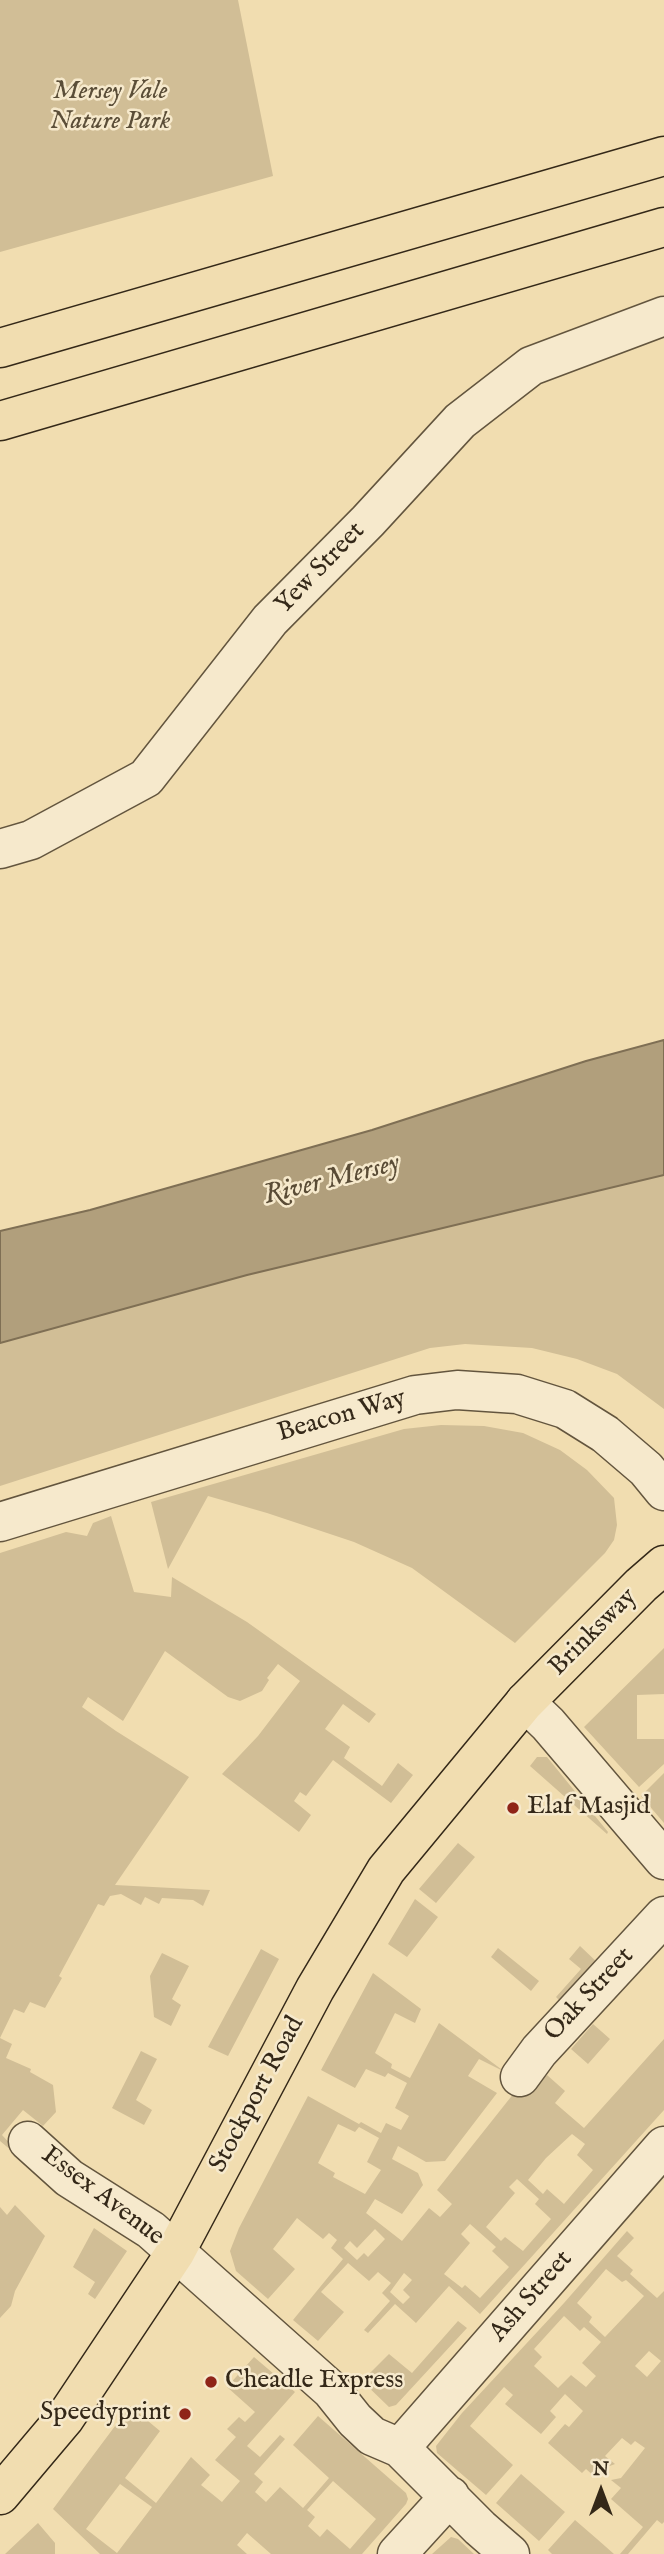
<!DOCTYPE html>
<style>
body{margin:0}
#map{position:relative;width:664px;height:2554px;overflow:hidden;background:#f1ddb0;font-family:"IM FELL English",serif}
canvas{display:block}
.north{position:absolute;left:566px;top:2456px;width:70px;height:70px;-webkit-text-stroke:5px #f6e9cc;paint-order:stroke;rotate:0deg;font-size:19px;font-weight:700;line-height:28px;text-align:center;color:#342818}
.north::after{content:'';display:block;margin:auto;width:24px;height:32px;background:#342818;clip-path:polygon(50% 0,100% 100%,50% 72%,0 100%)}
</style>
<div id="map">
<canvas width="664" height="2554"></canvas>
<div class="north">N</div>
</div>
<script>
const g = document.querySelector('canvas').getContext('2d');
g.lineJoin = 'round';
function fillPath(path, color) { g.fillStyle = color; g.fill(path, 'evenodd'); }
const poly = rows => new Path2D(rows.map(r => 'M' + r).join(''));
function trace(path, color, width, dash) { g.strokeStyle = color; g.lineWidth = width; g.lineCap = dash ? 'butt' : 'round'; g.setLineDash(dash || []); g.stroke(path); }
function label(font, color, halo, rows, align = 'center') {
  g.font = font + ' "IM FELL English",serif'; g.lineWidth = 5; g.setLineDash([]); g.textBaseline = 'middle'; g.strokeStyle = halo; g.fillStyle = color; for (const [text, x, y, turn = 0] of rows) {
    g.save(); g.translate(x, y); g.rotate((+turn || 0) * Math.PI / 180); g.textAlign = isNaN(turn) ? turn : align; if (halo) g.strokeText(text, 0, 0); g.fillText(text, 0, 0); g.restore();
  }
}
fillPath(poly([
 [0,0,238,0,273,176,0,252],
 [664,1175,664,1409,617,1374,577,1359,532,1348,465,1344,430,1348,0,1486,0,1343,247,1275],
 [441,1425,484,1426,523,1433,560,1450,587,1470,614,1498,617,1525,614,1540,605,1553,515,1643,412,1568,354,1542,267,1513,208,1496,168,1569,151,1502,404,1429],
 [111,1516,134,1592,171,1597,172,1577,247,1622,376,1714,369,1723,343,1704,325,1729,350,1747,344,1758,382,1786,398,1763,413,1775,391,1803,333,1760,306,1796,300,1792,294,1801,311,1815,299,1832,222,1774,258,1736,300,1681,278,1664,267,1678,269,1680,262,1691,240,1701,228,1697,165,1651,123,1721,88,1697,82,1707,116,1731,189,1777,115,1885,210,1890,203,1906,193,1900,162,1898,159,1904,145,1897,141,1905,121,1894,110,1896,104,1906,98,1904,59,1976,62,1978,45,2008,30,2002,24,2013,14,2009,0,2038,12,2044,6,2058,31,2069,30,2072,53,2085,56,2112,43,2126,23,2110,2,2135,15,2149,12,2151,0,2141,0,1553,66,1532,87,1536,93,1523],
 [664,1648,664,1694,637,1695,637,1739,664,1739,664,1764,639,1787,584,1727],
 [537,1757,547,1757,608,1832,607,1834,530,1766],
 [664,1773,664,1823,641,1796],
 [458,1843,475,1857,436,1903,419,1889],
 [415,1899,438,1917,407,1957,388,1944],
 [580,1946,600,1965,563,2004,556,1997,581,1969,569,1959],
 [498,1948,539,1981,531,1991,491,1957],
 [261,1949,279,1959,228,2056,208,2047],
 [162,1953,189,1966,172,1999,181,2005,171,2026,154,2017,150,1976],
 [373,1973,421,2009,415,2023,395,2013,375,2053,392,2064,391,2068,410,2078,439,2023,505,2072,479,2059,468,2076,497,2093,445,2161,426,2162,398,2146,392,2159,418,2173,423,2185,402,2214,375,2199,366,2213,402,2241,429,2208,440,2217,452,2204,437,2190,518,2088,528,2095,547,2075,565,2091,555,2103,584,2128,664,2039,664,2110,480,2314,449,2286,416,2323,395,2304,368,2333,364,2330,390,2301,382,2293,391,2283,378,2272,369,2281,348,2263,321,2292,344,2312,318,2341,293,2320,343,2259,331,2248,337,2240,329,2233,323,2239,297,2218,273,2249,295,2269,268,2299,236,2271,230,2251,239,2228,308,2096,359,2124,361,2122,381,2133,386,2123,401,2130,409,2116,395,2108,407,2083,388,2073,385,2077,366,2069,355,2088,321,2070],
 [338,2124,355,2132,359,2127,379,2138,367,2162,381,2170,365,2194,333,2177,335,2173,318,2163],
 [572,2134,585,2144,577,2155,593,2170,564,2204,547,2189,543,2194,528,2180,546,2158],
 [517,2179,539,2199,535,2204,551,2219,523,2251,505,2237,501,2241,486,2227,515,2193,509,2187],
 [470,2224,496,2247,492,2251,509,2267,480,2298,465,2285,462,2288,444,2274,470,2243,461,2234],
 [375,2229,385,2239,368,2257,364,2253,357,2260,344,2248,350,2241,357,2248],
 [404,2273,412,2280,403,2290,410,2297,403,2304,390,2292],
 [593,2024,610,2039,588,2064,571,2049],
 [141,2051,157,2059,136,2100,152,2110,144,2125,112,2108],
 [15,2205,45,2236,15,2291,11,2306,0,2318,0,2207,7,2215],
 [94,2228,127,2251,95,2299,88,2294,95,2282,73,2267],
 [627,2231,634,2238,617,2256,633,2270,630,2274,657,2298,664,2291,664,2522,662,2524,657,2520,628,2554,620,2554,643,2527,611,2499,621,2488,611,2480,621,2478,645,2448,635,2441,631,2445,622,2438,605,2456,615,2464,602,2469,595,2477,586,2469,582,2473,548,2443,565,2424,569,2427,583,2411,565,2394,550,2411,556,2417,541,2434,505,2404,513,2395,504,2387,470,2426,513,2465,486,2495,437,2453,436,2446,462,2413,564,2303],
 [606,2269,622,2282,626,2280,644,2296,605,2337,589,2322,592,2317,577,2303],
 [564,2316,580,2331,584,2327,601,2342,582,2363,596,2376,586,2387,571,2375,558,2388,534,2366,542,2357,534,2349],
 [649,2351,661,2361,647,2377,635,2366],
 [458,2321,467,2328,396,2405,389,2407,362,2381,389,2354,412,2373],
 [254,2357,295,2392,247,2446,260,2457,280,2435,285,2439,254,2474,263,2482,255,2492,266,2502,280,2487,303,2508,329,2478,293,2445,318,2416,406,2493,408,2499,406,2504,362,2554,271,2554,247,2533,237,2545,247,2554,100,2554,53,2509,130,2406,160,2431,125,2478,156,2503,191,2457,210,2475,201,2485,222,2502,240,2481,215,2460,236,2437,227,2429,239,2417,245,2422,255,2412,227,2387],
 [333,2481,376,2519,350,2549,327,2529,320,2537,308,2526,315,2517,307,2510],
 [120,2484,152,2507,117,2553,86,2529],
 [521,2474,565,2512,539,2541,496,2503],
 [575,2520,597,2539,614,2554,552,2554,548,2550],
 [38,2523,55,2543,55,2554,5,2554],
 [451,2537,458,2539,474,2554,432,2554]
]), '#d1be96');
const water = poly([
 [664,1040,664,1175,247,1275,0,1343,0,1231,90,1210,372,1130,586,1061,664,1040]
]);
fillPath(water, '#b19f7c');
trace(water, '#7f6f54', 2);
const minor = poly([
 [0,849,31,840,146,778,270,620,368,521,460,421,531,366,664,316],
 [0,1522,415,1395,457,1390,517,1394,565,1409,605,1434,646,1469,664,1491],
 [525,1702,548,1724,664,1860],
 [520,2077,539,2051,664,1916],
 [28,2141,69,2178,151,2230,331,2390,355,2420,372,2436,400,2448,480,2528,510,2554],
 [400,2448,664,2146],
 [397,2554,450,2496]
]);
const major = poly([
 [0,2495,65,2418,175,2253,315,1989,386,1870,525,1702,641,1585,664,1565]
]);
const highway = poly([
 [0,348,664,156],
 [0,421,664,227]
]);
trace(minor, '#63553e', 41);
trace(major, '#342818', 41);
trace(highway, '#342818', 41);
trace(minor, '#f6e9cc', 38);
trace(major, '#f1ddb0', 38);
trace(highway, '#f1ddb0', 38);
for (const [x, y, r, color] of [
 [513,1808,7,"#8f2418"],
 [211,2382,7,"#8f2418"],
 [185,2414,7,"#8f2418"]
]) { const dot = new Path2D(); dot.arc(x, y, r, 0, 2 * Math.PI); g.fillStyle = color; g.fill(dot); trace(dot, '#f6e9cc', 2.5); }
label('italic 26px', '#5b4e38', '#f6e9cc', [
 ["Mersey Vale",110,93],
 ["Nature Park",110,123]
]);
label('26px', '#342818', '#f6e9cc', [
 ["Yew Street",321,569,-46],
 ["Beacon Way",342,1417,-16],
 ["Brinksway",594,1633,-45],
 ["Oak Street",590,1995,-47],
 ["Stockport Road",258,2095,-62],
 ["Essex Avenue",102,2197,37],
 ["Ash Street",532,2297,-49]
]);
label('26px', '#342818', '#f6e9cc', [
 ["Elaf Masjid",527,1808],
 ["Cheadle Express",225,2382],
 ["Speedyprint",171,2414,"right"]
], 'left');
label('italic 28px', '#5a4c36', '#f6e9cc', [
 ["River Mersey",332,1181,-14]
]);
</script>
